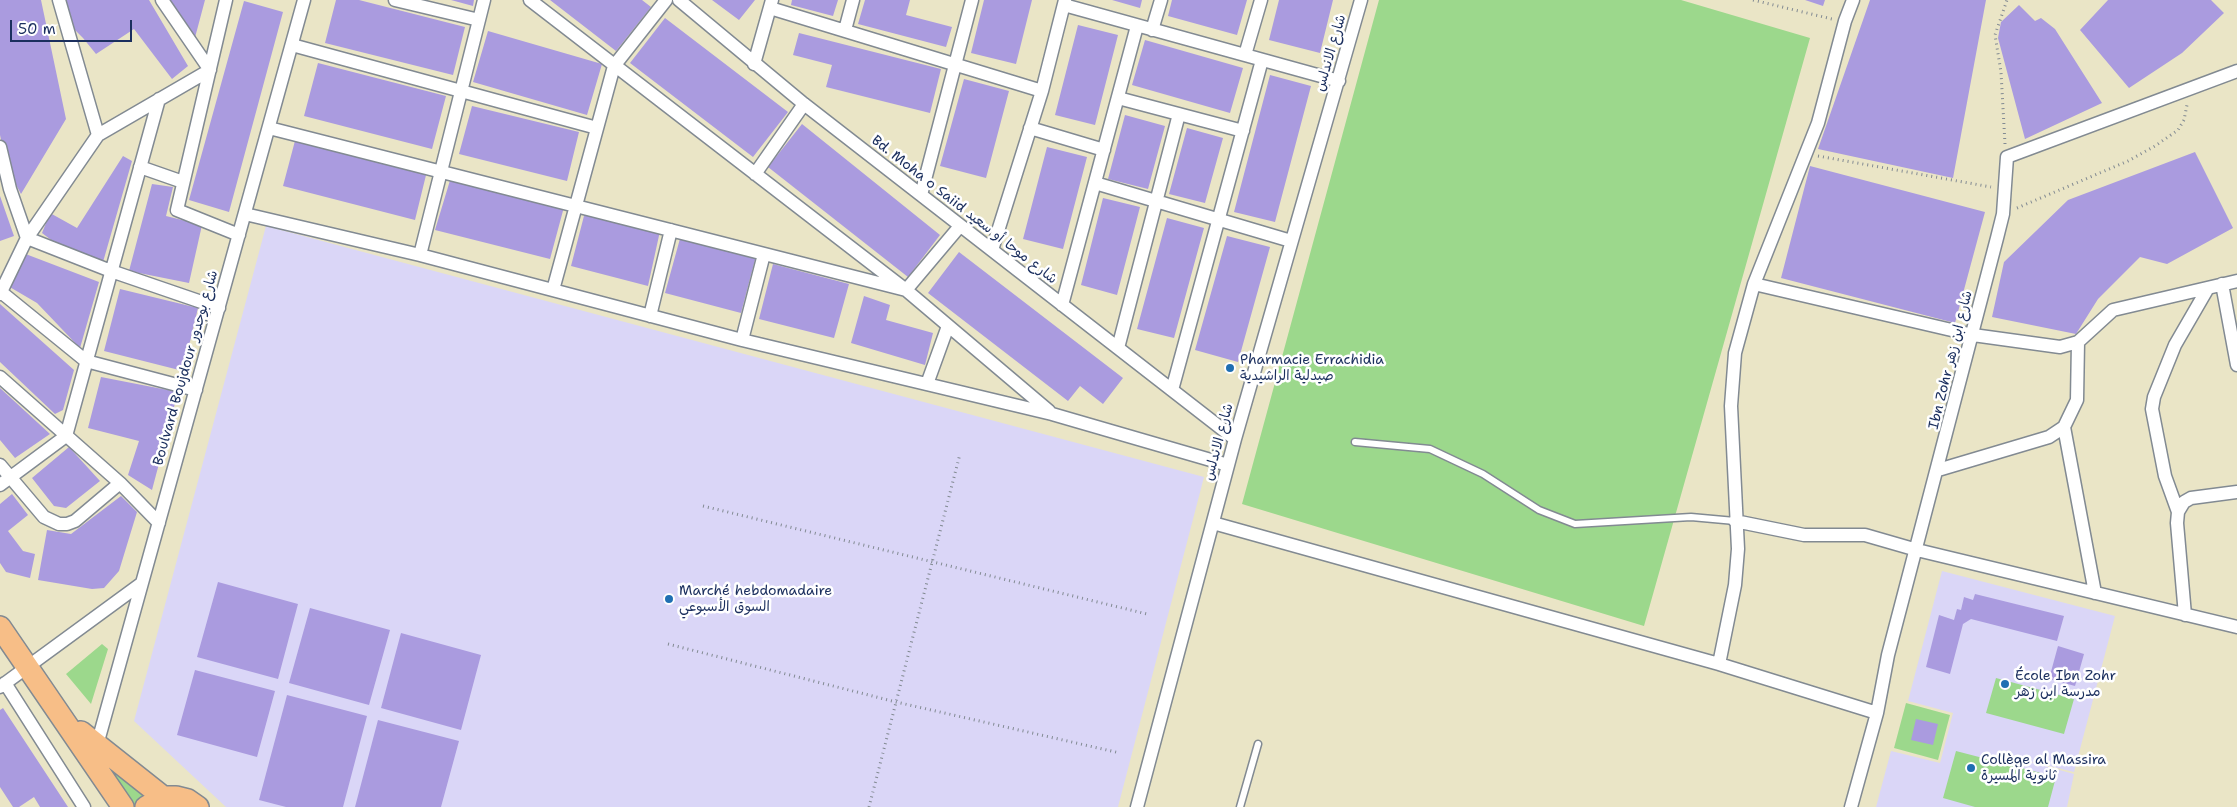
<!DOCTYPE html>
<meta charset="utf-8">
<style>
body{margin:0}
#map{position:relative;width:2237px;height:807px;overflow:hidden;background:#eae5c6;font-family:"Shantell Sans",sans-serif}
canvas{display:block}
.scale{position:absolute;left:10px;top:20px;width:122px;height:22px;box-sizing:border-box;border:2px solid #1b2f5e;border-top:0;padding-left:6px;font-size:15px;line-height:18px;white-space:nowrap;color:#1b2f5e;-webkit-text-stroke:4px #fff;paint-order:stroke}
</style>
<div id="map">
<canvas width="2237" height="807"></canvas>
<div class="scale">50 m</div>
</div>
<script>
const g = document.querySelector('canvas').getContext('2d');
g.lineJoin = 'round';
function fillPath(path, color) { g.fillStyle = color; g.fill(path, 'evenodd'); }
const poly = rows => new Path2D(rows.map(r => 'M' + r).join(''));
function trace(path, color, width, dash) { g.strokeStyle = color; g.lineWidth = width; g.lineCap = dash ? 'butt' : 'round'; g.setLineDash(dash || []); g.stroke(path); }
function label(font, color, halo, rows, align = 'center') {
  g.font = font + ' "Shantell Sans","Playpen Sans Arabic",sans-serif'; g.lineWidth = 5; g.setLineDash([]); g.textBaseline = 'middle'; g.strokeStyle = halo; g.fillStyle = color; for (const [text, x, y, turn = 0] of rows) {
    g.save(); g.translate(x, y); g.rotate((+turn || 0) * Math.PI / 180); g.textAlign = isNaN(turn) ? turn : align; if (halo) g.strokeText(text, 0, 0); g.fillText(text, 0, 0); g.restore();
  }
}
fillPath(poly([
 [266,226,1204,477,1118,807,226,807,134,721],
 [1942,571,2115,616,2074,772,2020,759,2074,774,2067,807,1876,807,1891,751,1940,763,1953,713,1908,701]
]), '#dad6f7');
fillPath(poly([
 [1379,0,1681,0,1810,38,1644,626,1242,504],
 [102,644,108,649,91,704,66,674],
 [1996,678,2074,699,2064,734,1986,713],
 [1906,703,1950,715,1938,760,1894,748],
 [94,748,146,795,132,807],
 [1956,751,2056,777,2048,807,1975,807,1943,798]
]), '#9cd88c');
fillPath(poly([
 [0,0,41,0,66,119,21,194,7,168,0,135],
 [62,0,149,0,188,66,172,79,134,29,96,54,83,38,66,21],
 [166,0,205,0,193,45],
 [336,0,359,0,465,27,453,75,325,43],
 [451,0,474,0,473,6],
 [550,0,642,0,651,7,616,51],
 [712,0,755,0,739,20],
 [792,0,838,0,833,16,791,5],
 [865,0,910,0,906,15,952,27,946,47,858,24],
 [984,0,1032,0,1016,64,971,53],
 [1112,0,1142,0,1140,8],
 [1172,0,1247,0,1237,35,1168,16],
 [1279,0,1333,0,1320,53,1269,40],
 [1805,0,1825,0,1823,6],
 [1870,0,1986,0,1953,178,1818,149],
 [2108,0,2211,0,2224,13,2182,53,2129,88,2080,30],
 [244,1,283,12,229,212,189,200],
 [2019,5,2035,21,2041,18,2055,29,2102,103,2025,139,1998,38,2001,22],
 [665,18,788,112,753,157,630,63],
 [1078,25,1118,35,1095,125,1055,115],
 [488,31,602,64,587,115,473,82],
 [799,33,941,69,930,113,826,87,832,65,793,55],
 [1145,40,1243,68,1230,113,1132,85],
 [318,63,446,96,432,149,304,116],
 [1270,75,1311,86,1275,222,1234,212],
 [964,79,1009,91,986,178,940,166],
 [472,106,579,132,567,181,459,154],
 [1125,115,1165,126,1148,189,1108,179],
 [802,124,940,235,908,277,768,167],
 [1187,128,1223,138,1205,203,1169,194],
 [296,137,427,171,415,220,283,186],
 [1047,147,1087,157,1063,249,1023,239],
 [2195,152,2233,228,2167,264,2140,257,2098,299,2076,334,1992,317,2004,262,2068,200],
 [123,156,132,161,103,262,67,252,42,233,50,213,77,228],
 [1810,166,1985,212,1955,323,1781,278],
 [451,177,564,207,550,259,435,230],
 [152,184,173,187,166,216,202,225,189,283,129,271],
 [0,196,14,236,0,241],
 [1103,198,1140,207,1117,295,1081,285],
 [585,212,660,231,648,286,571,266],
 [1167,218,1204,228,1174,338,1137,329],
 [681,235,756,256,741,313,665,293],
 [1227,236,1270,247,1238,362,1195,350],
 [959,252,1123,378,1103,404,1080,386,1068,401,928,293],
 [23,253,99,282,80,348,37,303,8,286],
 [773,264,849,284,834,338,759,319],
 [120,289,198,308,183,371,104,351],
 [864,296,890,305,886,320,933,333,925,365,851,343],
 [0,304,74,370,63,410,55,414,0,362],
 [101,377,178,392,152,490,128,475,139,441,88,428],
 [0,388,50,434,15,458,0,440],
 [69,447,100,481,66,508,54,506,32,478],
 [12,494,28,515,8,531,23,551,35,554,30,578,6,572,0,563,0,504],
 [121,496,137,512,119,571,104,588,92,589,38,580,47,530,71,534],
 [218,582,298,604,278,679,197,657],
 [1975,594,2064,616,2057,641,1971,619,1963,624,1950,674,1926,667,1939,615,1954,620,1957,609,1961,610,1964,597,1973,600],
 [310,608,390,630,369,705,289,683],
 [401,633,481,655,461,730,381,708],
 [2058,646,2084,654,2075,686,2049,679],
 [195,670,275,691,257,757,177,735],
 [287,695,367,716,343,807,286,807,259,800],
 [3,708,68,807,40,807,34,797,19,807,13,807,0,787,0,710],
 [1916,719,1938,724,1933,745,1911,740],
 [378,720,459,741,441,807,355,807]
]), '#aa9bdf');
const service = poly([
 [1355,442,1430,449,1483,474,1539,510,1575,524,1691,517,1735,521],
 [1240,807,1258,744]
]);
const minor = poly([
 [59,0,98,135],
 [226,0,177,210,239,235],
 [395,0,479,20],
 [530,0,906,290,1049,411],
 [679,0,804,104,1235,439],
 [1064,5,1339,81],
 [770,8,1042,91],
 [845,30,853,0],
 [1152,30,1161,0],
 [292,45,597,128],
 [1245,55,1261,0],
 [754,64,772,0],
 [1118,98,1243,131],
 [269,128,906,290,960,226],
 [1030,128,1104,150],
 [0,147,10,189,27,238,111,271,219,308],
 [140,167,183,182],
 [755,174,804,104],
 [1095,183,1291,241],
 [921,195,972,0],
 [245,214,420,255,742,340,1052,414,1228,465],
 [992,250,1042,91,1065,0],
 [420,255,484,0],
 [1754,284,1973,335,2060,347,2078,342,2113,310,2237,281],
 [2222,284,2237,365],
 [553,290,614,66,666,0],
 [1,292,86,361,196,390],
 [0,294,27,238,98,135,210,70,162,0],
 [1062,305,1137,26],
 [650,316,671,230],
 [742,340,764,254],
 [1118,348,1179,114],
 [0,377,120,483,159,523],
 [927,384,948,326],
 [1172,390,1262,60],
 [2064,427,2095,593],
 [0,465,44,517,59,524,67,524,75,521,120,483],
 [1938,470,2049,437,2064,427,2077,400,2078,342],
 [0,485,66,436,159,99],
 [2178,512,2165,476,2152,409,2154,397,2175,345,2208,288],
 [1735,521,1804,535,1865,535,1917,550,2237,627],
 [1213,523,1719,664,1877,713],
 [2185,615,2177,523,2178,512,2184,502,2191,498,2237,492],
 [1719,664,1735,585,1738,549,1731,406,1735,353,1754,284,1818,123,1845,21,1853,0],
 [5,683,84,807],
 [0,687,142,583],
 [97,745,304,0],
 [1137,807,1235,439,1361,0],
 [1851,807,1877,713,1888,655,1997,238,2003,214,2007,157,2237,71]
]);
const primary = poly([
 [0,627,123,807],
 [81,732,163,797],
 [146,807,163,797,176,797,188,800,198,807]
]);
trace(service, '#828a92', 9);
trace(minor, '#828a92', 15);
trace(primary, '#828a92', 24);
trace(poly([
 [1753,0,1832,19],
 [2005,144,2001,72,1995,35,2007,0],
 [1818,156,1991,187],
 [2017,208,2128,161,2155,146,2178,130,2184,120,2187,105],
 [703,506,1147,614],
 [668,644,896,702,1120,753],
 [869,807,960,454]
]), '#828a92', 3, [1, 4]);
trace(service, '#fff', 6);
trace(minor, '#fff', 12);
trace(primary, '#f7be87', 21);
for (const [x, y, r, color] of [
 [1230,368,5,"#1f6fb2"],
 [669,599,5,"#1f6fb2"],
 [2005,684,5,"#1f6fb2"],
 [1971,768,5,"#1f6fb2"]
]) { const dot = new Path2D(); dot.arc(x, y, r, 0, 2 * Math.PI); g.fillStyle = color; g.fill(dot); trace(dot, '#fff', 2); }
label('14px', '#1b2f5e', '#fff', [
 ["شارع الاندلس",1331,53,-74],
 ["Bd. Moha o Saiid شارع موحا أو سعيد",964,210,38],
 ["Ibn Zohr شارع ابن زهر",1951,360,-76],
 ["Boulvard Boujdour شارع بوجدور",186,368,-74],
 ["شارع الاندلس",1219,442,-75]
]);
label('14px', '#1b2f5e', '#fff', [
 ["Pharmacie Errachidia",1240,360],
 ["صيدلية الراشيدية",1240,376],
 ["Marché hebdomadaire",679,591],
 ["السوق الأسبوعي",679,607],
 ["École Ibn Zohr",2015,676],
 ["مدرسة ابن زهر",2015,692],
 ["Collège al Massira",1981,760],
 ["ثانوية المسيرة",1981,776]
], 'left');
</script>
